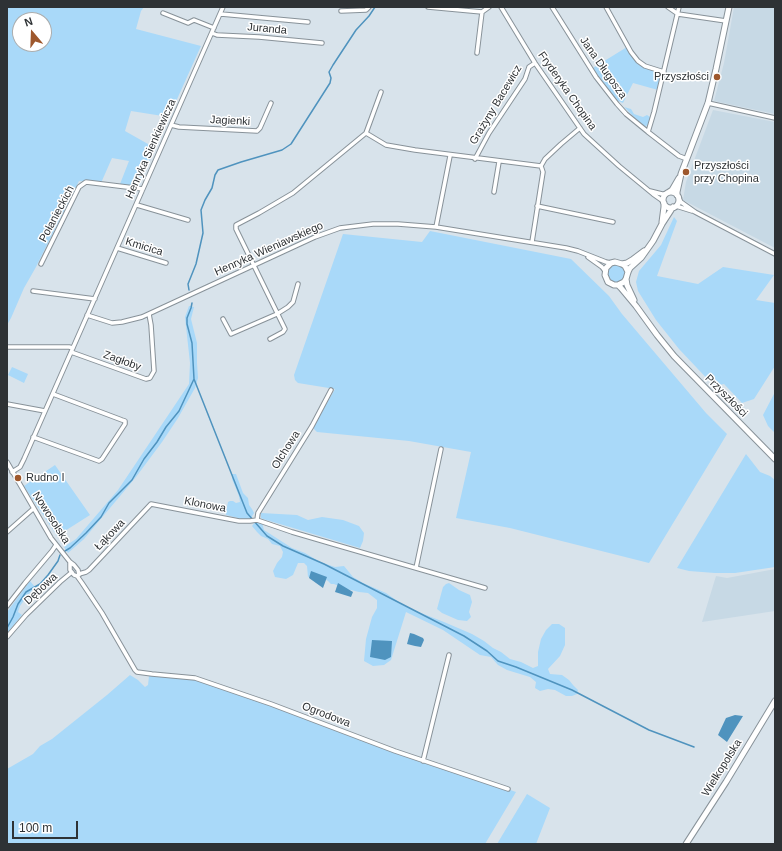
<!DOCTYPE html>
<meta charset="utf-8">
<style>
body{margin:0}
#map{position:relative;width:782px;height:851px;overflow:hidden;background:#d8e3eb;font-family:Arial,sans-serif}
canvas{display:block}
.frame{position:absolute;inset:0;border:8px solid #2e3235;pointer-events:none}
.north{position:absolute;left:12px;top:12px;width:40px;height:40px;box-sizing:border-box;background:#fff;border:1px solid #abadae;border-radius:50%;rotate:341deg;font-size:11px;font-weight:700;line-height:16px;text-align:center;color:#2e3235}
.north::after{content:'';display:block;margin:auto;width:14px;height:18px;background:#9e582d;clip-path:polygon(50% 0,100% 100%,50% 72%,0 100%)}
.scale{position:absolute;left:12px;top:821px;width:66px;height:18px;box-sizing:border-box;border:2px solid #2e3235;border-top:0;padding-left:5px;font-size:12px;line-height:14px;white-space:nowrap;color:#2e3235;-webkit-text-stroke:3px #fff;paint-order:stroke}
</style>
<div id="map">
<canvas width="782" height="851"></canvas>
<div class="frame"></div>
<div class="north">N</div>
<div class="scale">100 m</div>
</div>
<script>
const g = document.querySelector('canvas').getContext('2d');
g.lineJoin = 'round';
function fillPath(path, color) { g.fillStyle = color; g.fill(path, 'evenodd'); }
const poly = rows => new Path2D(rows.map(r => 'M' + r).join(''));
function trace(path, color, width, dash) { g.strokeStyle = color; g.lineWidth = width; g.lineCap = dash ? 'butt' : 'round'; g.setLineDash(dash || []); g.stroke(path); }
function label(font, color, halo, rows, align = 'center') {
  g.font = font + ' Arial,sans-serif'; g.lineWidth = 3; g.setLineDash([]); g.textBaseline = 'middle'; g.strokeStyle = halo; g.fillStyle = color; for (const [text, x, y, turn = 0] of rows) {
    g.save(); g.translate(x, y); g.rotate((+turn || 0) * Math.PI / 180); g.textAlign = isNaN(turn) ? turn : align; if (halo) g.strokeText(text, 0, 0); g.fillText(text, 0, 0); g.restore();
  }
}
fillPath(poly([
 [734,7,775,7,775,114,714,101,724,63],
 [713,110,775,122,775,248,683,200,686,182],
 [775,569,775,611,702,622,716,576,727,578]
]), '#c7d9e5');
fillPath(poly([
 [7,7,144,7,141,11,136,29,201,46,169,117,131,111,125,131,155,148,139,187,120,184,129,161,112,158,101,183,79,181,36,267,24,288,11,318,7,325],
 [20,20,44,20,44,44,20,44],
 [627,47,636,62,662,71,658,90,633,83,623,103,616,100,593,68],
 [624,107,631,109,634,114,643,117,647,115,650,117,650,121,649,124,646,126,643,126],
 [674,217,677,221,657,276,698,284,723,267,774,275,756,300,775,303,775,366,754,399,742,403,724,384,714,386,679,349,656,320,638,291,636,282,639,271,661,245],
 [430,231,571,259,609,296,622,314,706,413,727,434,649,563,510,528,456,518,471,452,409,441,317,432,314,429,314,426,335,389,298,383,295,380,294,375,343,234,422,242],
 '607 274a9 9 0 1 1 18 0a9 9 0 1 1-18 0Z',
 [189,306,194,307,191,319,197,343,197,363,198,378,195,388,178,418,162,442,136,477,84,539,68,553,64,547,76,539,118,490,189,384,190,363,185,317],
 [12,367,28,374,24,383,8,375],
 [775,392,775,433,768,426,763,415],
 [746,454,760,472,770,476,775,480,775,567,735,573,715,573,689,571,677,568],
 [55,465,90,515,57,536,24,486],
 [232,474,236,474,243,493,248,498,249,505,252,509,254,513,251,518,246,520,226,515,225,511,227,507,228,502,230,501,233,501,236,503,240,502,239,496,232,479],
 [261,513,297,515,308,520,322,517,343,520,359,526,364,533,363,541,360,548,263,519,261,518],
 [255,522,262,523,264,530,292,548,305,553,320,562,335,567,344,566,353,577,363,583,386,593,403,605,421,613,444,622,472,634,484,641,493,648,501,652,510,659,521,662,533,668,538,666,538,652,541,639,546,630,552,624,559,624,565,628,565,645,560,656,548,669,550,674,562,675,569,680,573,685,578,690,577,694,572,696,566,696,555,690,548,689,540,691,535,688,536,682,530,677,507,670,498,665,491,657,480,655,443,630,406,612,391,660,384,665,373,666,364,661,366,639,372,617,377,608,377,600,368,593,359,592,351,590,345,589,341,587,334,584,331,584,328,581,316,574,308,577,307,566,304,563,298,563,293,575,286,579,275,577,273,571,277,563,282,557,283,552,280,546,272,544,268,539,261,536,257,532,252,526],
 [30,581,35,587,27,596,20,606,18,612,22,615,7,633,7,612],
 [449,583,459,590,470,595,472,602,469,612,471,617,467,621,458,620,442,613,437,609,443,587,446,584],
 [130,675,138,680,145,687,148,685,149,676,194,679,296,714,516,792,485,844,7,844,7,769,33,754,40,746,52,739,107,695],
 [527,794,550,808,536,844,497,844]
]), '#a9d9f9');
fillPath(poly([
 [311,571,327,577,323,588,309,578],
 [338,583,353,592,351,597,335,592],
 [410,633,414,634,423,638,424,640,421,647,415,646,407,644],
 [372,640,392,641,391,657,385,660,370,657],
 [735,715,743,716,727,742,718,735,726,718]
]), '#4f93be');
trace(poly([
 [189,290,188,284,196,264,203,233,201,210,205,200,212,188,215,175,218,170,241,162,282,150,291,144,330,83,331,78,329,72,333,65,356,30,369,16,375,7],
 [194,379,247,513,267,536,283,546,324,564,464,636,487,651,498,661,516,667,572,690,649,730,694,747],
 [65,551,70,548,86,533,101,517,109,503,132,480,144,459,157,442,166,427,179,411,194,379,192,343,187,324,187,318,191,308,192,303],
 [7,628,13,617,18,604,26,592,40,584,48,575,58,561,60,555]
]), '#4f93be', 1.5);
const street = poly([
 [428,7,482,12,477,53],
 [501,7,535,63,584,134,619,166,653,194,663,201],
 [552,7,596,77,617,104,626,114,648,132,679,156,687,159],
 [606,7,631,52,638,61,645,66,664,72],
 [668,7,678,14,726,21],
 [341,11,366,10,369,7],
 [482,12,489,7],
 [163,13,188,23,194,20,214,28],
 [221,14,308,22],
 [212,33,217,35,259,37,322,43],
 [708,103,775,118],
 [171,125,179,127,257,131,260,128,271,103],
 [648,132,654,112,679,7],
 [366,133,386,145,415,150,541,166],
 [475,159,489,133,525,79,529,67,535,63],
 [650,191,662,194,666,194],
 [494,192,499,162],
 [679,199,681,202,695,212,775,254],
 [137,205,188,220],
 [537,206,613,222],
 [676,206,692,211],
 [436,227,450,156],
 [532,242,543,172,541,166,545,159,561,144,580,128],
 [117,248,166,263],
 [588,257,602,267,605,271],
 [41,264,79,187,86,182,143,189],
 [33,291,95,299],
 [87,315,112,323,122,322,142,317,315,237,340,228,373,224,398,224,436,227,566,248,578,251,606,262,611,263],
 [223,319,231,334,277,314,288,307,293,302,298,284],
 [270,339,283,332,285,329,236,229,236,225,259,213,293,193,366,133,381,92],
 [7,347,69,347,73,348],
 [71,352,146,379,150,378,154,371,151,325,149,314],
 [7,404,45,411],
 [33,437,99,461,102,459,125,424,125,421,122,420,53,394],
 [7,462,51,538,70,562,74,565,78,570,79,575],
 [12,472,20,467,24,459,223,7],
 [257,520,292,532,333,544,485,588],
 [257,520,258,513,312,426,331,390],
 [7,532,33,509],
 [70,562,70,570,74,575,77,576,82,583,102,613,135,670,137,672,152,674,195,678,271,704,395,751,508,789],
 [416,568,441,449],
 [79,574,86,572,89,570,151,504,239,521,250,521,257,520],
 [7,606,25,583,52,551,56,545],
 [7,637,26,615,60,582,72,572],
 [423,761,449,655]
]);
const secondary = poly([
 [669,192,672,190,679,178],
 '663 200a8 8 0 1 1 16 0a8 8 0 1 1-16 0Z',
 [677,195,677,192,681,174,708,103,716,69,729,7],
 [662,222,664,207,664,203],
 [622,264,627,263,632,260,644,251],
 [628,272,625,266,622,264,615,262,611,263,606,268,605,275,608,282,614,285,618,285,624,282,626,279,628,272,630,268,641,258,653,241,662,224,673,207],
 [626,279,627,285,634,300],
 [618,285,621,288,636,306,657,335,674,356,775,459],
 [686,844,726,782,775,701]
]);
trace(street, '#889299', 5.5);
trace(secondary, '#889299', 7);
trace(street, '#fff', 3.5);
trace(secondary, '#fff', 5);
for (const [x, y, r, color] of [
 [717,77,4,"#9e582d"],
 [686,172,4,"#9e582d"],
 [18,478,4,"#9e582d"]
]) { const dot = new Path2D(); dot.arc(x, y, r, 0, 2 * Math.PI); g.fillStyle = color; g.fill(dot); trace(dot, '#fff', 1.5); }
label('11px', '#2e3235', '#fff', [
 ["Juranda",267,29,5],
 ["Jana Długosza",603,68,55],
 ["Fryderyka Chopina",567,91,55],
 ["Grażyny Bacewicz",496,105,-59],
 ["Jagienki",230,121,3],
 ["Henryka Sienkiewicza",151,149,-66],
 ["Połanieckich",57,214,-62],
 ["Kmicica",144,247,17],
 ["Henryka Wieniawskiego",269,249,-24],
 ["Zagłoby",122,361,20],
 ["Przyszłości",726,396,45],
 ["Olchowa",286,450,-58],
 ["Klonowa",205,505,11],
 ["Nowosolska",51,518,57],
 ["Łąkowa",110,535,-46],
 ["Dębowa",41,589,-43],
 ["Ogrodowa",326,715,21],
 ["Wielkopolska",722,768,-58]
]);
label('11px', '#2e3235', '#fff', [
 ["Przyszłości",709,77,"right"],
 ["Przyszłości",694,166],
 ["przy Chopina",694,179],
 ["Rudno I",26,478]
], 'left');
</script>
